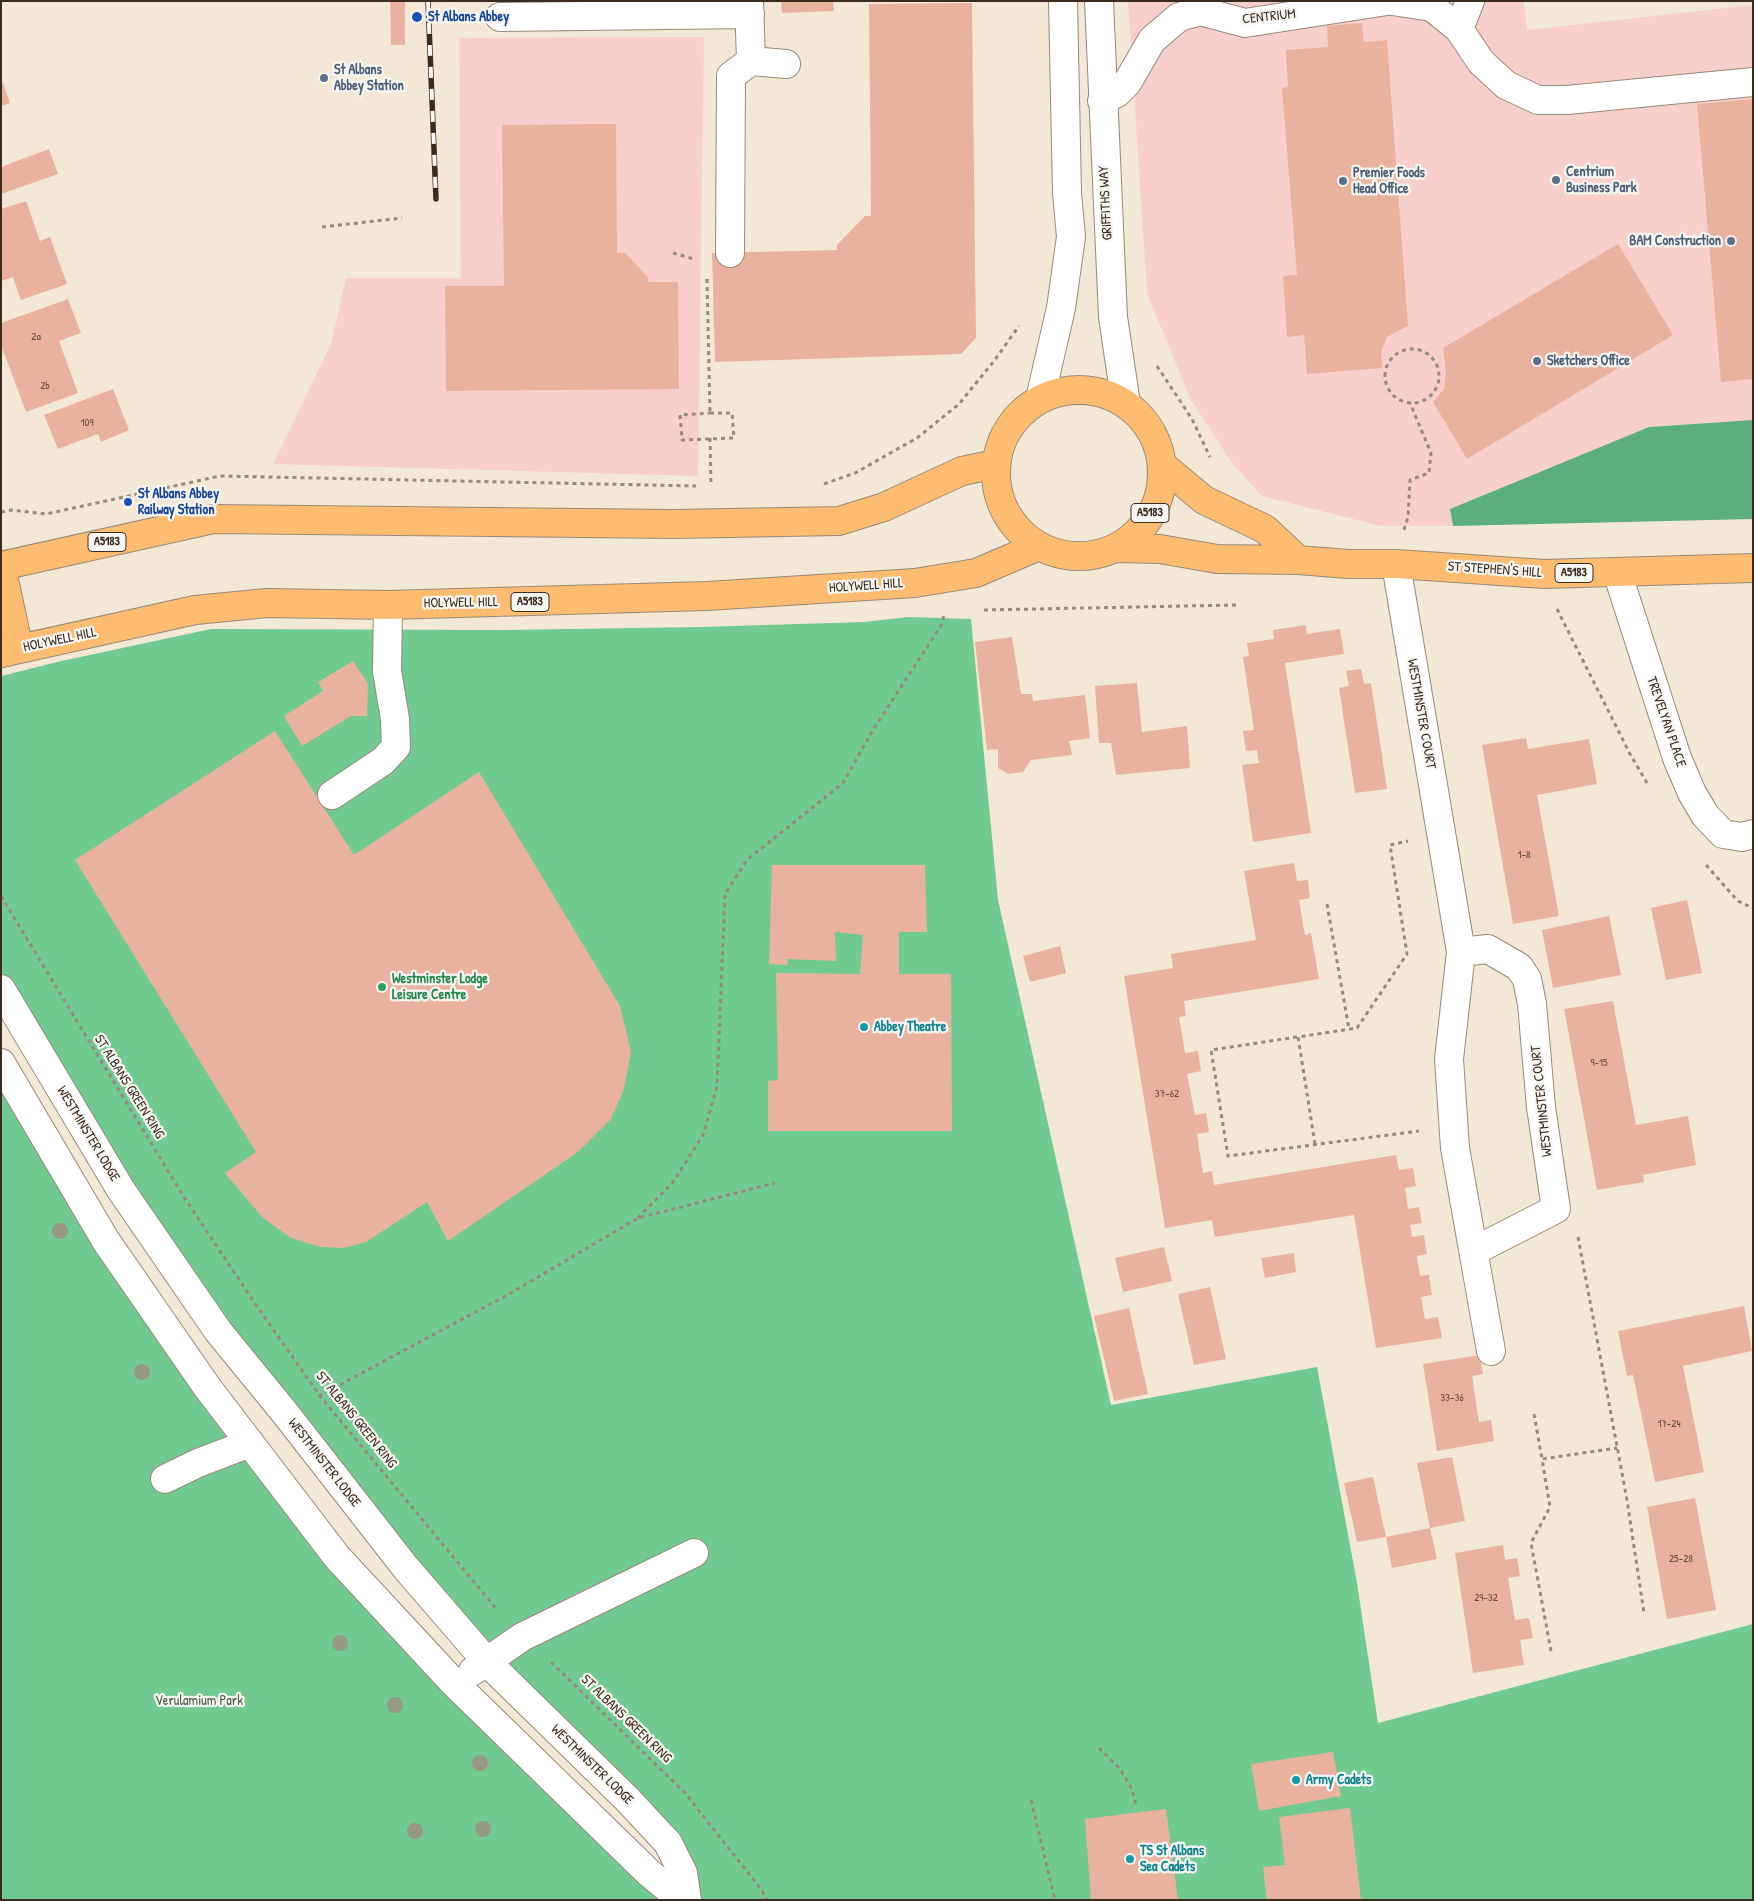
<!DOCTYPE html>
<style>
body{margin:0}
#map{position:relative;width:1754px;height:1901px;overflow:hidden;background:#f3e8d5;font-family:"Patrick Hand",sans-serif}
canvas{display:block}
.frame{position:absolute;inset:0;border:2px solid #3b2a1e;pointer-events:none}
</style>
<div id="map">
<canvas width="1754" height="1901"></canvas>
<div class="frame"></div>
</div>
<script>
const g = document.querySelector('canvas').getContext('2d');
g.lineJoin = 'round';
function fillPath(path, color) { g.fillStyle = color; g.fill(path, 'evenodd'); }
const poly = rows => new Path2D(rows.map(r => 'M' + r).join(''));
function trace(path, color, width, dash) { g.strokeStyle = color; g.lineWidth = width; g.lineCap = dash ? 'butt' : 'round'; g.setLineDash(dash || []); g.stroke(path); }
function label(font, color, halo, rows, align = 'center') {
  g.font = font + ' "Patrick Hand",sans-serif'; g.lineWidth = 4.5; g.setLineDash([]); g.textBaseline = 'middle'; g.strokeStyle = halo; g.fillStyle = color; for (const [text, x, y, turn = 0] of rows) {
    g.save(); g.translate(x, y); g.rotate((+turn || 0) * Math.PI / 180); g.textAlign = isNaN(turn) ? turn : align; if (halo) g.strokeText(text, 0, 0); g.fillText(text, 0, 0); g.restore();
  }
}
fillPath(poly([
 [1128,1,1524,1,1527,30,1753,5,1753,420,1649,427,1450,509,1453,526,1381,526,1262,496,1231,462,1190,398,1147,293],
 [704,37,698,476,273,464,331,344,346,278,461,278,459,38]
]), '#f7d0cb');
fillPath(poly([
 [908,617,971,619,998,900,1111,1405,1317,1367,1357,1583,1378,1723,1753,1624,1753,1900,691,1900,686,1864,481,1640,228,1328,68,1090,1,971,1,676,57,662,211,629,505,630,700,627,864,622],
 [1,1068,337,1557,682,1900,1,1900]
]), '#71ca90');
fillPath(poly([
 [1753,420,1753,519,1453,526,1450,509,1649,427]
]), '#5cae7a');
fillPath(poly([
 [390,1,405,1,405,45,391,45],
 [781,1,833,1,834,11,782,13],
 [972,3,976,338,961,354,715,362,712,253,837,250,837,245,865,216,871,216,869,4],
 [1362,23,1364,42,1387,40,1408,326,1387,337,1381,352,1382,368,1307,374,1304,335,1287,337,1283,276,1297,275,1282,88,1288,87,1286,50,1328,47,1327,26],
 [1,78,10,103,1,106],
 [1753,99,1753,379,1721,382,1697,104],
 [616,124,617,253,625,253,648,277,648,282,678,282,679,389,446,391,445,286,504,286,502,125],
 [49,149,58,174,1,194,1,167],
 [26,201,40,241,50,237,67,284,21,300,13,277,1,281,1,209],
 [1618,244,1673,335,1467,459,1433,402,1444,389,1446,373,1443,348],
 [68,299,81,333,59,341,78,393,26,412,1,345,1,323],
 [113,389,129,430,101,442,98,434,58,449,44,415],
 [1306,625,1307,634,1340,629,1344,654,1285,663,1311,833,1253,842,1242,765,1259,763,1257,750,1246,751,1243,731,1254,730,1243,657,1249,656,1247,643,1274,639,1273,630],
 [1012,637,1021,694,1032,694,1033,701,1085,695,1090,738,1069,741,1072,755,1031,760,1023,772,1008,774,998,768,998,749,987,750,975,642],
 [353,661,368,684,367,716,351,716,302,746,284,716,323,691,318,682],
 [1361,669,1364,684,1371,683,1387,789,1355,793,1339,688,1349,686,1346,671],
 [1137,683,1142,732,1187,726,1190,768,1116,775,1111,743,1099,743,1095,686],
 [275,731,354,855,479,772,620,1006,631,1052,624,1089,611,1119,578,1152,448,1241,427,1202,366,1242,344,1248,320,1247,291,1238,262,1217,225,1173,256,1152,75,860],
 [1526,738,1528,749,1589,739,1597,784,1537,795,1559,916,1513,924,1482,745],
 [1294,863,1297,881,1308,880,1310,898,1299,900,1305,935,1311,933,1319,979,1184,1001,1186,1016,1179,1017,1185,1053,1198,1051,1201,1071,1187,1074,1195,1115,1206,1113,1209,1132,1197,1134,1203,1173,1212,1171,1214,1185,1396,1155,1399,1170,1413,1168,1416,1186,1405,1188,1408,1209,1419,1207,1422,1223,1410,1225,1412,1237,1424,1235,1427,1254,1417,1256,1420,1276,1429,1275,1432,1295,1421,1297,1425,1319,1438,1317,1442,1338,1376,1348,1354,1215,1215,1237,1212,1220,1165,1228,1124,976,1173,968,1171,954,1256,940,1244,871],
 [772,865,925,865,927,932,899,932,899,974,951,974,952,1131,768,1131,768,1081,778,1080,776,973,860,974,863,935,835,932,836,961,787,959,788,965,769,964],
 [1687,900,1702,973,1666,980,1651,908],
 [1609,916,1621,975,1553,988,1542,930],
 [1060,946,1066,973,1030,982,1023,956],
 [1613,1001,1636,1125,1688,1116,1696,1165,1643,1175,1644,1182,1597,1190,1564,1009],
 [1164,1247,1172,1281,1123,1292,1115,1258],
 [1294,1253,1296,1272,1265,1278,1261,1258],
 [1210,1287,1226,1359,1194,1365,1178,1294],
 [1744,1306,1752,1351,1683,1366,1704,1472,1655,1482,1633,1375,1627,1376,1618,1331],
 [1129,1308,1148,1394,1114,1401,1094,1316],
 [1480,1355,1483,1374,1472,1376,1479,1422,1491,1420,1494,1441,1437,1451,1423,1364],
 [1452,1457,1465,1521,1430,1528,1437,1559,1392,1568,1386,1537,1430,1528,1417,1463],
 [1373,1477,1386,1537,1357,1542,1344,1483],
 [1695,1498,1716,1610,1667,1619,1647,1507],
 [1503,1545,1505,1560,1517,1558,1520,1576,1508,1578,1515,1620,1529,1618,1533,1638,1520,1640,1524,1665,1473,1673,1455,1553],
 [1333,1752,1341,1796,1259,1811,1251,1764],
 [1350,1808,1361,1900,1267,1900,1263,1867,1285,1865,1279,1817],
 [1166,1809,1178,1900,1091,1900,1085,1819]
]), '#e9b29f');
const minor = poly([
 [749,1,751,61],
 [1099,1,1113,317,1126,404],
 [1392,1,1432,7,1459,29,1481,62,1506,85,1538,100,1567,100,1753,82],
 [500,17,750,14],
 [1459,29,1470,1],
 [1102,101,1117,93,1127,83,1152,40,1179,17,1200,11,1245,23,1387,1],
 [730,253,731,76,751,61,786,64],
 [1040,399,1061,308,1071,237,1067,193,1063,1],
 [1396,564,1461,952,1449,1059,1455,1148,1491,1351],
 [1617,572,1677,758,1692,793,1705,815,1723,834,1742,837,1753,834],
 [332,795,383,761,396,747,395,719,387,671,388,605],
 [1461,952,1488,949,1519,967,1527,979,1532,1004,1541,1107,1556,1209,1474,1251],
 [1,989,121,1190,218,1331,285,1413,406,1568,488,1663,628,1800,668,1843,683,1873,687,1900],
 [1,1063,106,1241,207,1387,337,1557,453,1682,649,1873,682,1900],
 [165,1479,198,1463,250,1443],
 [473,1671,522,1637,694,1553]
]);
const major = poly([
 '996 473a83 83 0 1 1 166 0a83 83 0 1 1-166 0Z',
 [1162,465,1204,500,1265,529,1298,560],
 [1116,548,1160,549,1217,559,1298,560,1348,564,1396,564,1544,574,1753,568],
 [1,566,213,519,674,524,839,521,884,507,962,471,996,464],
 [1,566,19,649],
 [1,653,195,610,267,603,388,605,707,596,915,583,976,573,1039,546]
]);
trace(minor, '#97897a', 30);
trace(major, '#97897a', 30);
trace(poly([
 [322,227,402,218],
 [673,253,694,259],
 [707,279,710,413],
 '1385 376a27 27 0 1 1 54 0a27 27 0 1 1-54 0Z',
 [1157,366,1192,419,1210,457],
 [710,413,732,413,734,438,682,440,680,415,710,413],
 [710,438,711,486],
 [824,484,855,473,917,438,959,404,994,361,1019,326],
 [1,512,11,510,46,514,220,476,696,486],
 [1404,530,1408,517,1410,480,1429,473,1431,453,1410,403],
 [1557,609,1630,754,1647,783],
 [984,610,1236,605],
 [1706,865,1738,901,1753,908],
 [1,896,182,1194,256,1305,320,1396,498,1611],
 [1327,904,1349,1029],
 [1297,1037,1211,1050,1228,1156,1419,1131],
 [1315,1144,1298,1037,1357,1028,1407,954,1390,845,1408,841],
 [638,1218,674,1181,703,1135,717,1087,725,894,747,860,843,783,873,730,942,624,944,614],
 [1578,1237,1627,1500,1644,1613],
 [319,1396,511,1293,638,1218,775,1183],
 [1534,1414,1542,1459],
 [1551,1651,1531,1543,1550,1507,1542,1459,1617,1448],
 [551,1662,685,1793,761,1889,767,1900],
 [1099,1748,1120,1769,1132,1789,1136,1805],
 [1031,1800,1055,1900]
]), '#97897a', 3, [4, 4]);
trace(minor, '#fff', 28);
trace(major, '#fdbc70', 28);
const rail = poly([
 [428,1,436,199]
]);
trace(rail, '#3b2a1e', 5.5);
trace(rail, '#f6f6f2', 4, [11]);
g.fillStyle = '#979a83';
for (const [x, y] of [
 [60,1231],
 [142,1372],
 [340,1643],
 [395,1705],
 [480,1763],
 [483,1829],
 [415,1831]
]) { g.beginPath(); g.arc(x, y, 8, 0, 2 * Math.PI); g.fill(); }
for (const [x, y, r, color] of [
 [417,17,6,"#1a4fb4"],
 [324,78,5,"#5c6f8a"],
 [1556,180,5,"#5c6f8a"],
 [1343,181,5,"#5c6f8a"],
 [1731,241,5,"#5c6f8a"],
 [1537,361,5,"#5c6f8a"],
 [128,502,5,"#1a4fb4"],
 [382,987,5,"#2e9e5b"],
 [864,1027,5,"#0f9aa8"],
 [1296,1780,5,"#0f9aa8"],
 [1130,1859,5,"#0f9aa8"]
]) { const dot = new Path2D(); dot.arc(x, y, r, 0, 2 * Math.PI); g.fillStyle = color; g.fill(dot); trace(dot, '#f6f6f2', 2); }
label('11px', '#664c3e', null, [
 ["2a",36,337],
 ["2b",45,386],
 ["109",87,423],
 ["1-8",1524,855],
 ["9-15",1599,1063],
 ["37-62",1167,1094],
 ["33-36",1452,1398],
 ["17-24",1669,1424],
 ["25-28",1681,1559],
 ["29-32",1486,1598]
]);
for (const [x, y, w] of [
 [1150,513,38],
 [107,542,38],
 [1574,573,38],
 [530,602,38]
]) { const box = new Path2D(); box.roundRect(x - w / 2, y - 9.5, w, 19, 4); g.fillStyle = '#f6f6f2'; g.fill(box); trace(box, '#3b2a1e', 1); }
label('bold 12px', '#3b2a1e', null, [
 ["A5183",1150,513],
 ["A5183",107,542],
 ["A5183",1574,573],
 ["A5183",530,602]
]);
label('bold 14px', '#164399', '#f6f6f2', [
 ["St Albans Abbey",428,17],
 ["St Albans Abbey",138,494],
 ["Railway Station",138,510]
], 'left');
label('14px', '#3b2a1e', '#f6f6f2', [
 ["CENTRIUM",1269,17,-6],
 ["GRIFFITHS WAY",1106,203,-93],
 ["ST STEPHEN'S HILL",1495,570,4],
 ["HOLYWELL HILL",866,586,-4],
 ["HOLYWELL HILL",461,603,-1],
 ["HOLYWELL HILL",60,640,-12],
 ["WESTMINSTER COURT",1421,714,80],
 ["TREVELYAN PLACE",1666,722,71],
 ["ST ALBANS GREEN RING",129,1087,58],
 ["WESTMINSTER COURT",1542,1101,-96],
 ["WESTMINSTER LODGE",88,1134,59],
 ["ST ALBANS GREEN RING",356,1420,51],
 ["WESTMINSTER LODGE",324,1463,52],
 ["ST ALBANS GREEN RING",626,1719,44],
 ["WESTMINSTER LODGE",592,1765,44]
]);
label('bold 14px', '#4e5e75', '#f6f6f2', [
 ["St Albans",334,70],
 ["Abbey Station",334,86],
 ["Centrium",1566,172],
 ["Business Park",1566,188],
 ["Premier Foods",1353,173],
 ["Head Office",1353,189],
 ["BAM Construction",1721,241,"right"],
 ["Sketchers Office",1547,361]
], 'left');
label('bold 14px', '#27864d', '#f6f6f2', [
 ["Westminster Lodge",392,979],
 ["Leisure Centre",392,995]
], 'left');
label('bold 14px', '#0d838f', '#f6f6f2', [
 ["Abbey Theatre",874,1027],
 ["Army Cadets",1306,1780],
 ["TS St Albans",1140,1851],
 ["Sea Cadets",1140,1867]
], 'left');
label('14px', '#4b5a40', '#f6f6f2', [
 ["Verulamium Park",199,1701]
]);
</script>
